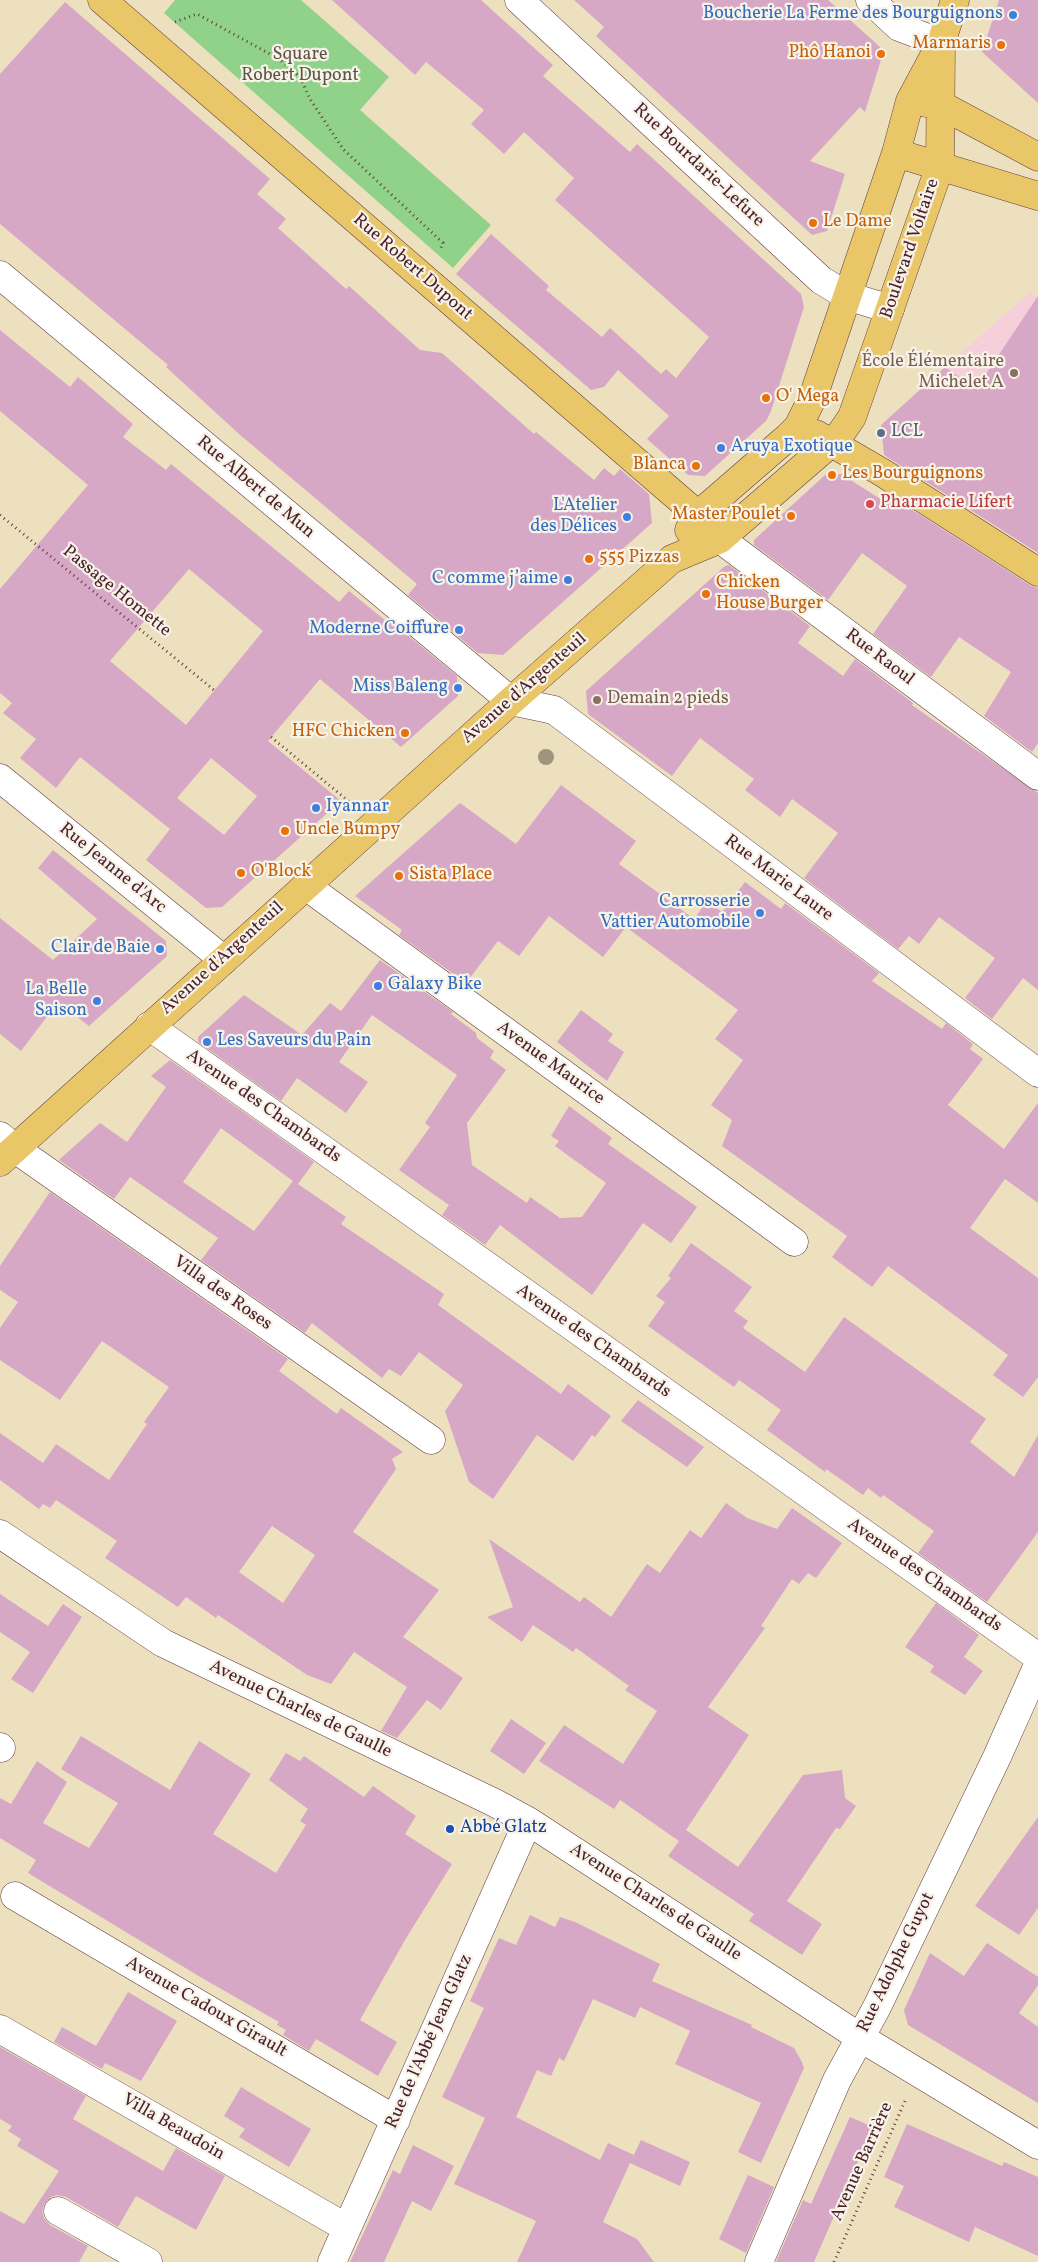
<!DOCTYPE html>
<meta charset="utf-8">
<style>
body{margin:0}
canvas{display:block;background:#ede0bf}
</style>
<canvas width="1038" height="2262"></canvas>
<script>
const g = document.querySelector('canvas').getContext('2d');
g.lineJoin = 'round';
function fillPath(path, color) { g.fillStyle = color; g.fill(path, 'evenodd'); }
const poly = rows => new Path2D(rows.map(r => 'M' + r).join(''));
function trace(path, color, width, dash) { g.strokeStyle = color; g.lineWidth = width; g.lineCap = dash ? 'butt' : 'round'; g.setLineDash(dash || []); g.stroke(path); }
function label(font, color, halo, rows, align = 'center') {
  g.font = font + ' Vollkorn,serif'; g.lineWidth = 4.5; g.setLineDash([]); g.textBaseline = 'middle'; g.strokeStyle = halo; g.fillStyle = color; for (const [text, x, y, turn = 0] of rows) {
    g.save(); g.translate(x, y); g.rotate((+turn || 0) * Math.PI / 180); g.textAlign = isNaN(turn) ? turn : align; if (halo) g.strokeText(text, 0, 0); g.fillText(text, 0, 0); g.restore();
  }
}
fillPath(poly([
 [1030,292,1038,298,1038,432,945,367]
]), '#f5cfda');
fillPath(poly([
 [175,0,301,0,389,77,360,110,491,225,453,268,164,13]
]), '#90d289');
fillPath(poly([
 [332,0,481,0,553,65,543,76,630,152,637,144,801,294,804,307,771,411,766,421,705,476,688,475,647,439,669,416,618,370,604,387,591,390,456,274,491,234,549,286,546,290,602,337,610,328,661,374,666,369,676,378,709,337,555,200,574,178,524,132,504,154,471,124,484,110,426,62,415,75],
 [574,0,828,0,880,47,881,60,865,112,860,107,810,161,845,174,827,231,812,235,596,36,604,27],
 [999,0,1038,0,1038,103,982,52],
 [65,2,270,179,257,194,286,219,278,228,346,289,349,286,420,350,442,353,534,434,536,432,594,480,604,468,614,476,620,469,649,494,652,523,503,655,478,653,408,595,417,584,239,434,166,367,168,365,0,224,0,74],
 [1038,296,1038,553,884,455,881,425,945,367,976,389],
 [0,330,70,387,78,377,133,424,123,437,166,470,171,464,339,602,349,591,386,621,388,619,457,676,458,696,401,747,320,679,268,741,341,801,222,907,206,908,146,860,170,829,80,757,56,788,20,758,36,739,3,713,12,703,0,693,0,589,88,485,0,411],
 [189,569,263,631,186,725,110,661],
 [211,758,257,796,224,835,177,798],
 [841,474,890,505,889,495,1030,585,1038,588,1038,743,1032,752,984,716,1011,672,959,637,931,677,873,634,907,586,862,553,828,600,754,545,754,540,825,475],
 [729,565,810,626,798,643,843,676,855,659,913,703,912,705,1038,793,1038,990,1023,978,992,1019,965,998,995,958,939,917,919,944,909,936,898,949,804,878,838,833,792,799,780,817,745,790,754,779,700,738,672,776,588,714,586,691,725,566],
 [561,785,636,841,619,864,694,919,707,901,722,912,745,882,781,909,785,903,879,973,872,981,942,1029,946,1023,973,1044,970,1049,983,1059,948,1105,1004,1149,1038,1103,1038,1203,1005,1179,970,1228,1038,1278,1038,1377,1023,1397,993,1375,1008,1355,888,1266,872,1287,832,1257,847,1236,722,1146,732,1120,711,1105,743,1060,715,1039,738,1010,626,927,603,957,549,916,519,956,498,941,466,983,399,935,402,930,355,896,460,803,516,844],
 [53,850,166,941,167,956,89,1026,58,1002,21,1051,0,1034,0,918,53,960,97,919,38,868],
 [380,960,453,1012,451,1014,476,1033,477,1038,494,1051,490,1058,506,1070,467,1123,472,1165,527,1203,530,1197,560,1218,582,1217,606,1183,555,1146,559,1141,551,1136,569,1106,612,1138,608,1144,697,1207,671,1243,643,1223,592,1295,500,1225,485,1245,442,1215,449,1205,399,1170,430,1127,425,1123,457,1075,372,1015,339,1062,368,1082,346,1113,297,1078,281,1101,198,1042,198,1037,244,995,302,1035,330,1003,341,1011],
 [581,1010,613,1034,608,1041,624,1052,607,1081,557,1042],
 [170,1060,314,1162,298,1184,346,1217,341,1224,444,1294,438,1305,561,1394,568,1384,611,1416,595,1437,592,1435,573,1461,537,1435,493,1499,469,1482,445,1411,463,1385,419,1352,401,1376,389,1369,382,1378,312,1323,305,1333,201,1260,218,1238,130,1177,114,1199,59,1160,100,1123,127,1142,166,1087,151,1076],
 [221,1128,293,1181,254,1231,183,1182],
 [50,1192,288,1359,279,1371,337,1414,341,1408,403,1452,392,1459,396,1469,353,1532,439,1590,403,1637,463,1678,441,1710,427,1700,397,1738,381,1731,407,1687,354,1652,331,1684,307,1675,218,1615,216,1618,186,1597,178,1607,105,1558,117,1541,56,1500,50,1508,43,1504,39,1509,0,1480,0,1433,43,1463,56,1444,109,1480,147,1424,144,1422,169,1387,102,1341,60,1400,0,1360,0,1328,18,1302,0,1290,0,1266],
 [272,1526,315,1555,283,1603,239,1572],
 [691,1243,752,1287,734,1311,748,1321,743,1328,805,1372,844,1317,986,1419,970,1442,1014,1477,1038,1435,1038,1532,987,1602,918,1553,934,1531,883,1495,881,1498,868,1488,863,1495,826,1469,825,1472,767,1430,781,1410,739,1380,734,1387,648,1326,665,1302,656,1296,671,1278,668,1276],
 [638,1400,704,1447,687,1467,621,1421],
 [726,1503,747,1518,777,1529,792,1508,842,1543,816,1578,808,1573,799,1584,792,1579,761,1626,765,1628,708,1707,749,1735,686,1830,738,1867,803,1775,842,1770,845,1798,856,1806,840,1829,836,1828,787,1901,822,1924,802,1955,749,1921,754,1914,668,1856,679,1841,620,1800,614,1809,539,1761,564,1725,623,1764,657,1711,625,1690,629,1686,576,1648,573,1652,533,1625,522,1642,487,1617,513,1607,489,1539,580,1602,584,1597,611,1617,647,1564,660,1573,690,1530,701,1538],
 [0,1594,48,1626,63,1604,82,1617,33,1693,11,1679,30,1652,0,1632],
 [936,1603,979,1635,964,1657,983,1671,965,1695,930,1672,934,1666,905,1647],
 [511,1719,546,1743,524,1774,490,1751],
 [81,1736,170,1790,199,1741,251,1774,213,1834,276,1873,306,1825,300,1821,308,1809,269,1780,286,1753,300,1761,304,1756,364,1797,373,1786,416,1816,405,1834,452,1864,405,1940,360,2020,397,2042,378,2076,316,2039,309,2051,283,2035,286,2030,277,2025,279,2022,202,1978,28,1873,36,1860,0,1838,0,1798,11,1804,37,1761,67,1782,43,1823,89,1848,118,1803,61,1769],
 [1038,1817,1038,1908,1019,1935,975,1906],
 [530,1915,555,1927,560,1917,575,1922,660,1964,652,1981,752,2025,751,2027,794,2048,802,2062,804,2068,761,2163,738,2152,761,2103,675,2064,690,2031,640,2007,635,2018,593,1999,564,2061,559,2058,551,2076,537,2070,516,2117,600,2160,608,2143,634,2155,630,2163,641,2140,690,2162,680,2186,630,2163,603,2222,637,2239,654,2262,517,2262,536,2221,454,2184,485,2118,442,2097,484,2008,470,2001,499,1938,516,1945],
 [987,1943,1038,1977,1038,1985,1019,2013,1038,2027,1038,2103,908,2025,904,2010,930,1953,964,1976],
 [128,1992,177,2021,141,2081,105,2063,102,2069,54,2042,62,2027,96,2046],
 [0,2047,86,2096,73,2119,163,2171,176,2148,225,2176,196,2230,136,2196,118,2227,66,2197,57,2195,51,2197,45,2203,42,2211,44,2218,50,2225,88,2246,79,2262,0,2262,0,2211,24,2224,59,2171,17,2146,21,2139,8,2131,12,2126,0,2119],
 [241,2087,311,2129,289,2167,239,2137,245,2129,224,2116],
 [850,2117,873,2127,814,2262,776,2262,803,2200,811,2204],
 [907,2124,1002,2166,1004,2162,1038,2177,1038,2256,975,2227,969,2242,894,2207,904,2186,884,2177],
 [413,2145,454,2166,431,2211,412,2201,384,2262,350,2262,393,2170,400,2174],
 [748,2175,774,2187,746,2253,719,2239]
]), '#d6a8c6');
const minor = poly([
 [519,0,821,280,847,296,890,309],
 [870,0,899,27,941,43],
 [0,275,511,701,554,710,1038,1073],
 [720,539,1038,776],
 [0,778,224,960],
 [306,886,794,1242],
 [149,1026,1038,1657],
 [0,1136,14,1148,431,1440],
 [0,1534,163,1643,495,1803,528,1821,861,2038,1038,2145],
 [0,1747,1,1748],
 [15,1896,396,2120],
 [0,2029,347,2228],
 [58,2211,148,2262],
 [332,2262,528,1821],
 [759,2262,837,2080,877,2007,997,1757,1038,1665]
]);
const major = poly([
 [102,0,698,515,707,529,720,539],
 [926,103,941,105,1038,157],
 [896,153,1038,196],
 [816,434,883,473,1038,572],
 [689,530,698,515,788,437,798,427,813,397,896,153,910,101,941,43,955,0],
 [0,1162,511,701,672,559,720,539,839,436,852,417,940,166,941,43]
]);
trace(minor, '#623c41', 29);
trace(major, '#623c41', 29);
trace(poly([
 [175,22,197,14,279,59,300,77,310,99,343,149,443,243,440,250],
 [0,515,214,690],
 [271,737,352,804],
 [834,2262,905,2101]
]), '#623c41', 3, [1, 4]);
trace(minor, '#fff', 28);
trace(major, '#e9c769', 28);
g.fillStyle = '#9f947d';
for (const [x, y] of [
 [546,757]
]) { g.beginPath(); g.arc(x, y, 8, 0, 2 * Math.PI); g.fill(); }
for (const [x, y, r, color] of [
 [1013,15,5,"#3f7fe0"],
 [1001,45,5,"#e8710a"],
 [881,54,5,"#e8710a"],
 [813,223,5,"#e8710a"],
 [1014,373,5,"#8d6e63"],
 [766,398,5,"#e8710a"],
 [881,433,5,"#5c6f8a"],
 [721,448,5,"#3f7fe0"],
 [696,466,5,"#e8710a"],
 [832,475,5,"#e8710a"],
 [870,504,5,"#e0444e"],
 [791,516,5,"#e8710a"],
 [627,517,5,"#3f7fe0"],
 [589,559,5,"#e8710a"],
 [568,580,5,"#3f7fe0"],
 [706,594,5,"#e8710a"],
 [459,630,5,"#3f7fe0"],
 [458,688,5,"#3f7fe0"],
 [597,700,5,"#8d6e63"],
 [405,733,5,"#e8710a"],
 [316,808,5,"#3f7fe0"],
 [285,831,5,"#e8710a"],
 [241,873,5,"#e8710a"],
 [399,876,5,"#e8710a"],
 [760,913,5,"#3f7fe0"],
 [160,949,5,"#3f7fe0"],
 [378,986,5,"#3f7fe0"],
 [97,1001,5,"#3f7fe0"],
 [207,1042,5,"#3f7fe0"],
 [450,1829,5,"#1a4fb4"]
]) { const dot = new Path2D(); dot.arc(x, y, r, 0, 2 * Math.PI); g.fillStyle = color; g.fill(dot); trace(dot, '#f7f3e8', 2); }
label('18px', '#366cbe', '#f7f3e8', [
 ["Boucherie La Ferme des Bourguignons",1003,15],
 ["Aruya Exotique",731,448,"left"],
 ["L'Atelier",617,507],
 ["des Délices",617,528],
 ["C comme j’aime",558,580],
 ["Moderne Coiffure",449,630],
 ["Miss Baleng",448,688],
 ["Iyannar",326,808,"left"],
 ["Carrosserie",750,903],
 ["Vattier Automobile",750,924],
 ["Clair de Baie",150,949],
 ["Galaxy Bike",388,986,"left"],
 ["La Belle",87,991],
 ["Saison",87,1012],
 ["Les Saveurs du Pain",217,1042,"left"]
], 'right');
label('18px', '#c56008', '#f7f3e8', [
 ["Marmaris",991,45,"right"],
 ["Phô Hanoi",871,54,"right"],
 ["Le Dame",823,223],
 ["O' Mega",776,398],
 ["Blanca",686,466,"right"],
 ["Les Bourguignons",842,475],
 ["Master Poulet",781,516,"right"],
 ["555 Pizzas",599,559],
 ["Chicken",716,584],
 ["House Burger",716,605],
 ["HFC Chicken",395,733,"right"],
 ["Uncle Bumpy",295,831],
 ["O'Block",251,873],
 ["Sista Place",409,876]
], 'left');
label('18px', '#5f5547', '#f7f3e8', [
 ["Square",300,56],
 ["Robert Dupont",300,77]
]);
label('18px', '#4a1f2b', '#f7f3e8', [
 ["Rue Bourdarie-Lefure",698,166,43],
 ["Boulevard Voltaire",911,249,-71],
 ["Rue Robert Dupont",412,268,41],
 ["Rue Albert de Mun",255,488,40],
 ["Passage Homette",116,592,39],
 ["Rue Raoul",879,658,37],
 ["Avenue d'Argenteuil",525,689,-41],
 ["Rue Jeanne d'Arc",112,869,39],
 ["Rue Marie Laure",778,879,37],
 ["Avenue d'Argenteuil",223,959,-42],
 ["Avenue Maurice",550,1064,36],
 ["Avenue des Chambards",263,1107,35],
 ["Villa des Roses",222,1294,35],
 ["Avenue des Chambards",593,1342,35],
 ["Avenue des Chambards",924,1576,35],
 ["Avenue Charles de Gaulle",300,1710,26],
 ["Avenue Charles de Gaulle",655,1903,33],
 ["Rue Adolphe Guyot",897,1963,-64],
 ["Avenue Cadoux Girault",206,2008,30],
 ["Rue de l'Abbé Jean Glatz",430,2042,-66],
 ["Villa Beaudoin",173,2128,30],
 ["Avenue Barrière",863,2162,-66]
]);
label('18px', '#785e54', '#f7f3e8', [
 ["École Élémentaire",1004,363],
 ["Michelet A",1004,384],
 ["Demain 2 pieds",607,700,"left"]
], 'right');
label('18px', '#4e5e75', '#f7f3e8', [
 ["LCL",891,433]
], 'left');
label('18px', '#be3a42', '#f7f3e8', [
 ["Pharmacie Lifert",880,504]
], 'left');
label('18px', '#164399', '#f7f3e8', [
 ["Abbé Glatz",460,1829]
], 'left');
</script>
